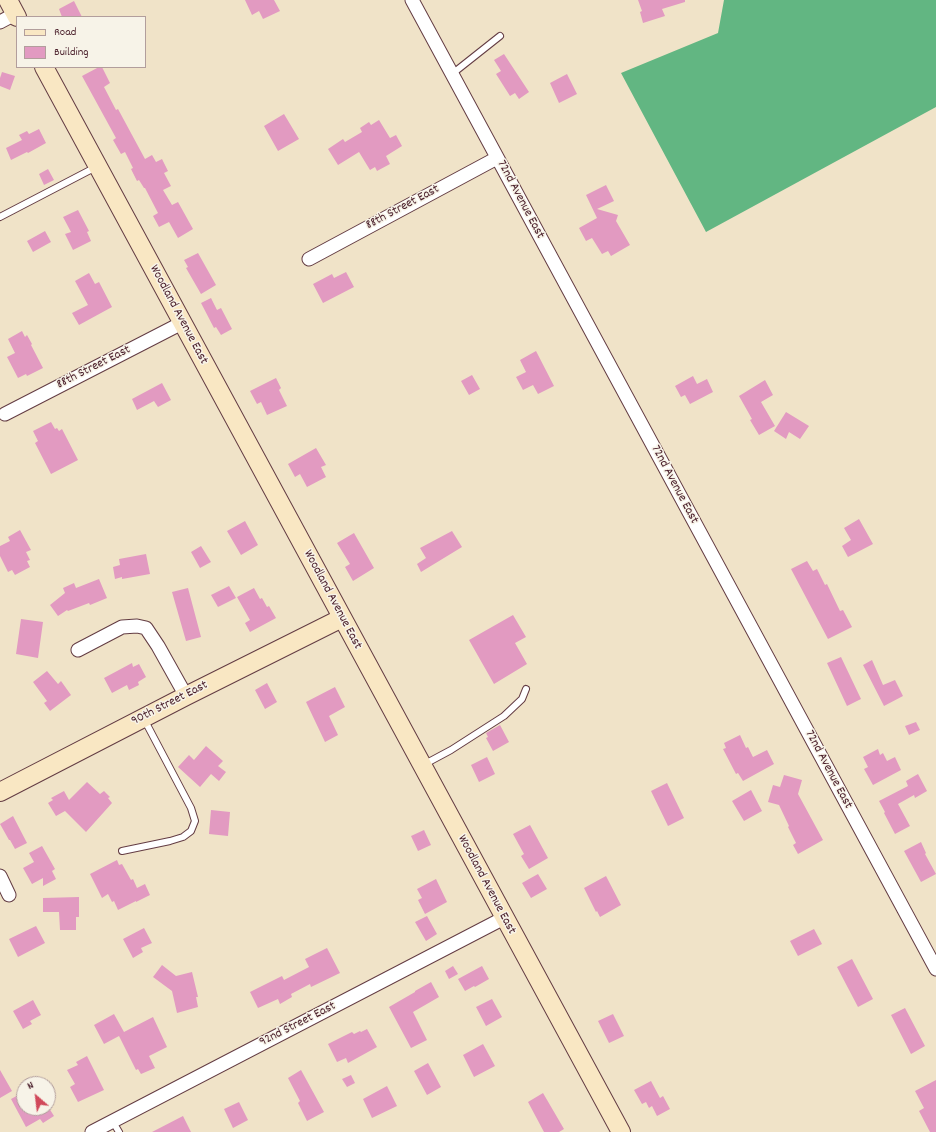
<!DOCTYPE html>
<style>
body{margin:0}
#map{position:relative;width:936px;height:1132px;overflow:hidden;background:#f0e3c8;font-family:Dekko,sans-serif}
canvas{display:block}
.legend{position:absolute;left:16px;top:16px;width:130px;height:52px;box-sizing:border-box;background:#f7f3e8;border:1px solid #b29e9c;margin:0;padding:5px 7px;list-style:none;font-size:12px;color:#4a1f2b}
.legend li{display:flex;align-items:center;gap:8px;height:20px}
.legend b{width:20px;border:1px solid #b29e9c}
.north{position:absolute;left:16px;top:1076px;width:40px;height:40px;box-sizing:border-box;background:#f7f3e8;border:1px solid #b29e9c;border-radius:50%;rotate:332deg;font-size:11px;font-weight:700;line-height:16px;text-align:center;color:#4a1f2b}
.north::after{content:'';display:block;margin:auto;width:14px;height:18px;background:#d1495b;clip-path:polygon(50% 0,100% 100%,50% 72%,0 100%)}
</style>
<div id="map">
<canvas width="936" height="1132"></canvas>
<ul class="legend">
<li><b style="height:5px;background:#f9e7c3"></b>Road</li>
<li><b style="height:11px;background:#e29ac1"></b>Building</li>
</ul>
<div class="north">N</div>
</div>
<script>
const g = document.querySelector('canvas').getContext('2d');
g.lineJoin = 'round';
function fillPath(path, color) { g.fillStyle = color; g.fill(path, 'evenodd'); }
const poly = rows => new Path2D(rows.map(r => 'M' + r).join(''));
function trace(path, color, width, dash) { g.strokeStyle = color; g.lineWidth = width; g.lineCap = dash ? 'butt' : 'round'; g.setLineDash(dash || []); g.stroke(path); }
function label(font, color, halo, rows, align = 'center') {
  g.font = font + ' Dekko,sans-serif'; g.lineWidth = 3; g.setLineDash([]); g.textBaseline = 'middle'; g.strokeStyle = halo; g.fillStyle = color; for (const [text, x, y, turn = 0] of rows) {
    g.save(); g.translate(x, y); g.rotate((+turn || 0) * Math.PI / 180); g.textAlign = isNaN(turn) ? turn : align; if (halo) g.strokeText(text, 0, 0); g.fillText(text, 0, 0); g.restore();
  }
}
fillPath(poly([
 [724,0,936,0,936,107,706,232,621,73,718,33]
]), '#62b682');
fillPath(poly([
 [245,0,274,0,280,11,263,19,259,11,252,15],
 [638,0,685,0,685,2,662,9,665,16,643,23,640,12,642,11],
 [74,1,82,17,62,17,59,9],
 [504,54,529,92,519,99,515,93,510,96,496,74,501,71,494,60],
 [99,67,102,67,110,83,104,87,116,110,118,109,145,159,152,155,156,162,162,159,168,171,164,173,171,186,163,190,172,205,178,202,193,229,178,238,169,222,159,227,153,216,158,213,145,188,144,188,139,180,137,181,131,169,133,168,125,152,121,154,113,140,116,138,82,76],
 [2,72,15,76,10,90,0,86,0,78],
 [567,74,577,94,559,103,550,83],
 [284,114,299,139,278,151,264,126],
 [379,120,390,138,396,135,402,146,386,156,390,164,377,171,375,167,370,170,359,152,338,165,328,149,343,139,345,142,362,132,360,128,369,122,371,125],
 [39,129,46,143,28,153,27,152,11,160,6,148,22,140,19,135,27,131,29,134],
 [48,169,54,180,44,185,39,174],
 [606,185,614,201,597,209,618,215,616,221,630,245,611,256,608,251,602,254,592,238,586,241,579,228,597,218,586,195],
 [78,210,89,231,87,232,91,241,73,250,65,234,71,232,63,217],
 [45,231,51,242,33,252,27,241],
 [198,253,216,285,201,294,186,268,188,267,184,260],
 [346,272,354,287,323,303,313,284,332,274,334,278],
 [89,273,95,284,99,282,112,307,79,325,72,313,88,305,75,281],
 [211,298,217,310,221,308,232,329,221,335,216,327,214,328,201,303],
 [22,331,25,337,27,335,32,344,31,345,43,368,27,376,26,374,18,378,7,357,15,353,8,339],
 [536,351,554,386,538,394,533,385,523,390,516,377,526,372,520,360],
 [472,375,480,389,469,395,461,381],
 [693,376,697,384,707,379,713,392,690,404,685,395,681,397,675,386],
 [276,378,281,388,279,390,287,406,267,415,261,402,257,404,250,391],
 [765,380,773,395,761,402,775,426,759,435,750,420,752,419,739,396],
 [162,383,171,400,158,407,154,401,137,410,132,399],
 [786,412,809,426,800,439,789,432,786,439,774,431],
 [51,422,55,429,57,428,59,431,62,429,78,460,51,474,35,443,38,441,33,431],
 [316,448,326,465,321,467,326,477,307,487,300,474,295,477,288,464],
 [859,519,873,544,848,557,842,546,851,540,844,528],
 [245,521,258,545,241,555,227,531],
 [20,530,31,550,26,552,30,560,27,561,30,567,15,575,12,570,8,572,0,556,0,546,10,541,8,537],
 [452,531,462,547,421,572,417,564,426,558,420,548],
 [354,533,374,568,353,581,345,567,350,564,337,543],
 [201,546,211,562,200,568,191,552],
 [146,554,150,574,122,579,122,577,115,579,113,567,120,565,119,559],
 [807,561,813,571,817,569,825,585,827,584,840,611,843,610,852,627,828,639,791,569],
 [99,579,107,598,90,605,89,603,68,611,67,610,58,616,50,605,65,593,63,588,74,583,76,588],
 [229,586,236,598,218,607,211,595],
 [188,588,201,637,186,641,172,592],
 [254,588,260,599,262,598,267,607,269,606,276,618,250,632,245,623,250,620,237,597],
 [513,615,526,637,515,643,527,664,494,684,469,640],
 [21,619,43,622,38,658,16,654],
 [841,657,861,699,847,706,827,663],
 [872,660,883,685,895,680,903,696,884,706,863,665],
 [132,663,133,667,139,664,146,677,138,682,139,685,129,690,127,685,112,693,104,678],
 [47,671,58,684,61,681,71,695,50,711,44,703,47,701,33,682],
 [267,683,277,702,265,709,255,690],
 [335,687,345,707,329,716,338,735,325,742,306,702],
 [916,722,920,730,909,735,905,726],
 [500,725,509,742,493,751,486,738,488,737,486,733],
 [740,735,746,748,748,747,753,757,767,750,774,764,743,781,738,773,736,774,723,749,726,748,724,743],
 [206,746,223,761,218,766,226,772,219,781,211,774,200,787,178,767,189,755,194,760],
 [878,749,880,755,883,753,887,761,895,757,901,770,873,785,864,769,868,767,863,757],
 [487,757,495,774,479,782,471,765],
 [918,774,927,791,915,798,914,795,898,804,910,826,895,834,884,813,885,812,879,801,908,786,906,781],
 [784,775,802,780,798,794,823,840,798,854,793,845,796,843,788,827,789,826,779,805,768,802,773,785,780,787],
 [87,782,100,794,104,791,110,797,108,798,112,803,86,832,65,811,56,816,48,803,53,800,51,798,64,791,69,800],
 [667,783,684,818,668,826,651,791],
 [751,790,762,811,744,821,732,801],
 [211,810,230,812,228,836,209,834],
 [13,816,27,843,15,849,10,840,9,840,0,824],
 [530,825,548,858,529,869,521,856,524,854,513,834],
 [424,830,431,845,418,851,411,836],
 [921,842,926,853,925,854,936,874,921,882,904,851],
 [42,846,55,869,52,871,56,879,43,886,43,878,32,884,23,868,34,862,29,853],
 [117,860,119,865,122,864,131,880,133,879,137,888,145,884,150,895,136,902,136,901,118,910,114,901,112,902,108,894,102,898,90,874],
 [538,874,547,889,531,898,522,883],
 [606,876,621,905,600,917,597,911,596,912,584,888],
 [436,879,447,902,425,914,418,900,422,898,417,889],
 [79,897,79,917,76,917,76,930,60,930,59,912,43,912,43,898],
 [427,916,437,934,426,941,415,922],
 [36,926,45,943,18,957,9,939],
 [144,928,152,943,141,948,143,952,133,958,123,939],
 [814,929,822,944,798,956,790,941],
 [327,948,340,973,311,987,310,984,291,994,292,997,280,1004,278,999,258,1008,250,992,282,976,284,980,309,967,305,959],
 [852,959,873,999,858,1007,837,967],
 [162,965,176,976,192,972,198,997,196,997,198,1007,177,1013,172,991,153,977],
 [453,966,458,974,449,979,445,971],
 [482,966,489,979,475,987,474,986,465,991,458,979],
 [431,982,439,997,413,1012,427,1040,411,1048,389,1007,415,992,415,991],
 [492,999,502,1017,486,1026,476,1007],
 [33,1000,41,1015,30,1021,32,1024,23,1029,13,1011],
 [905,1008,925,1046,911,1054,891,1015],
 [114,1014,124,1032,153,1017,167,1047,149,1056,155,1068,141,1074,138,1069,136,1070,119,1036,104,1044,94,1025],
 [613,1014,624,1036,609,1043,598,1021],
 [367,1029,377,1047,348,1063,346,1058,337,1062,328,1044,352,1032,354,1034,360,1031,361,1032],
 [483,1044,495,1066,474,1077,463,1055],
 [87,1056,104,1090,78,1102,70,1087,75,1084,67,1070,78,1065,76,1062],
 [428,1063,441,1087,427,1095,414,1071],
 [0,1070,12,1091,0,1098],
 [301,1070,324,1112,307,1121,298,1103,300,1101,288,1078],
 [351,1075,355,1083,347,1087,342,1079],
 [936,1080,936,1132,930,1132,919,1111,924,1108,915,1091],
 [651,1081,660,1098,663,1096,670,1109,657,1116,652,1106,649,1108,646,1102,642,1104,634,1090],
 [387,1086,397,1106,372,1118,363,1099],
 [24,1092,24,1108,49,1108,54,1116,43,1123,40,1119,26,1127,11,1099],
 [543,1093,564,1129,559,1132,544,1132,528,1102],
 [239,1102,248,1120,233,1128,224,1109],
 [183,1116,191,1132,152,1132]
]), '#e29ac1');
const lane = poly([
 [452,74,500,36],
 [0,217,96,167],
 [423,765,451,750,504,716,522,699,526,689],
 [122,851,170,841,183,837,191,831,195,821,191,808,144,719],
 [113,1122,119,1132]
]);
const street = poly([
 [412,0,936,969],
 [0,22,15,14],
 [309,259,497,158],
 [5,414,182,323],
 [78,650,122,627,137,626,146,628,158,646,186,696],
 [0,876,9,895],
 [92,1132,504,918]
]);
const secondary = poly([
 [8,0,17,17],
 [44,67,621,1132],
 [0,792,186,696,342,618]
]);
trace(lane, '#633c43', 8);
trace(street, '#633c43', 15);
trace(secondary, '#633c43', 20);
trace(lane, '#fff', 6);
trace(street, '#fff', 13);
trace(secondary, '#f9e7c3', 18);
label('13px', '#4a1f2b', '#f7f3e8', [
 ["72nd Avenue East",520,200,62],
 ["88th Street East",403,208,-28],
 ["Woodland Avenue East",178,315,62],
 ["88th Street East",94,368,-27],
 ["72nd Avenue East",674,485,62],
 ["Woodland Avenue East",332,600,62],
 ["90th Street East",170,704,-27],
 ["72nd Avenue East",828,770,62],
 ["Woodland Avenue East",486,885,62],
 ["92nd Street East",298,1025,-27]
]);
</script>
